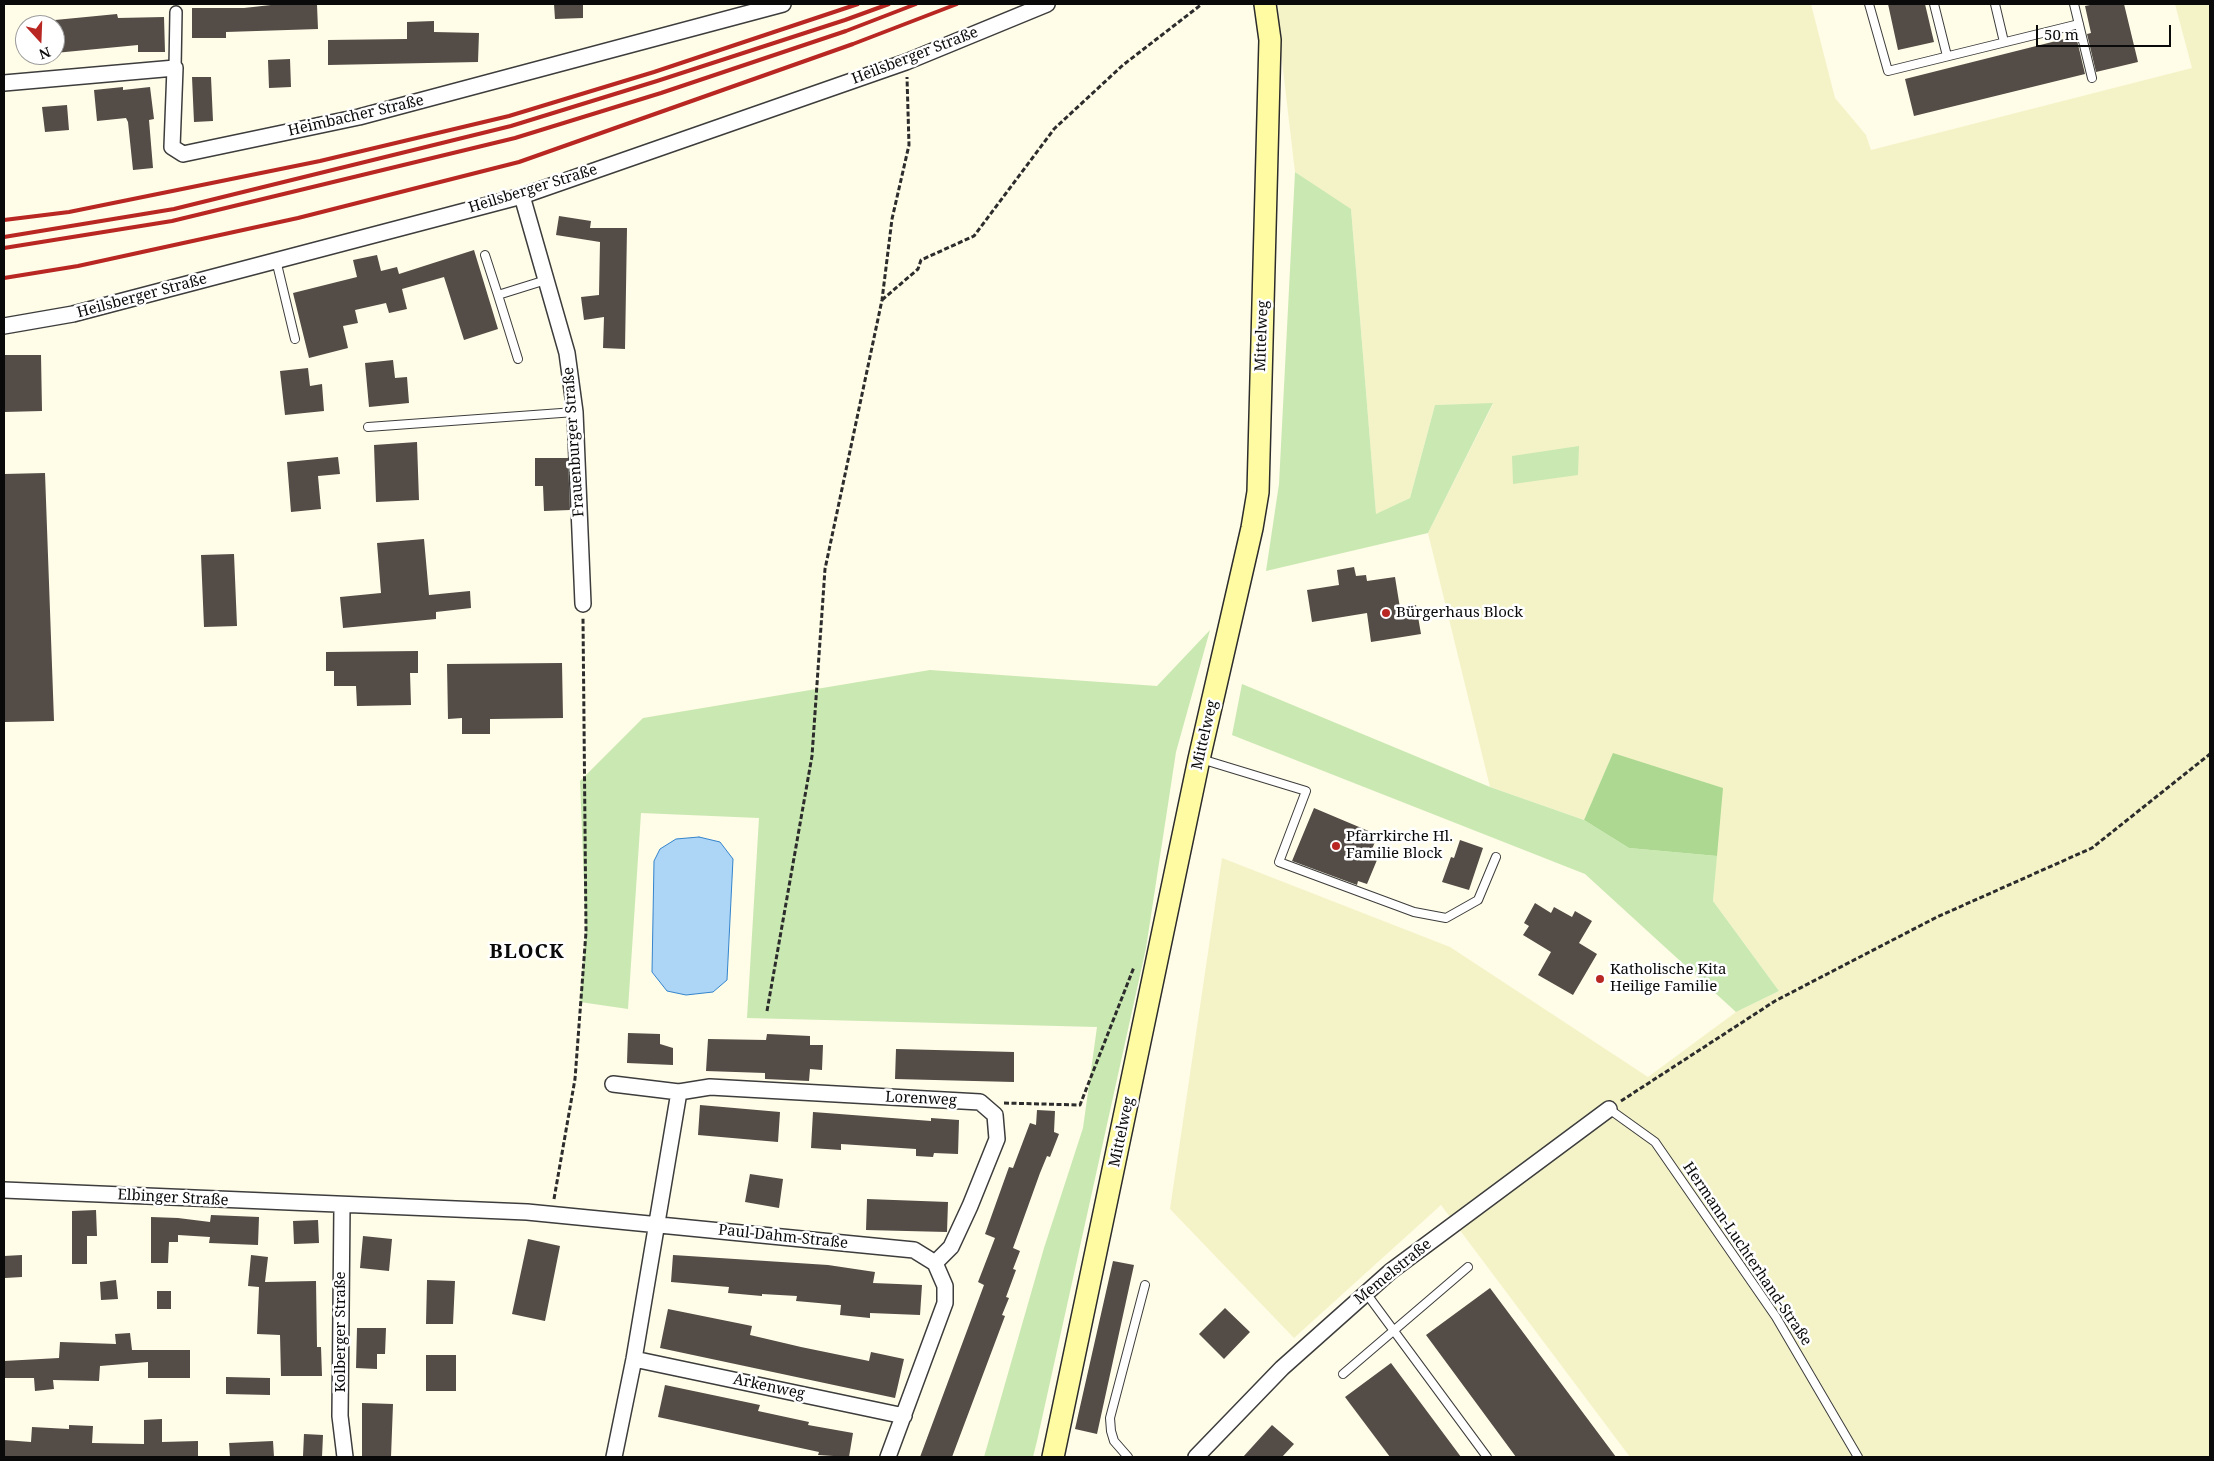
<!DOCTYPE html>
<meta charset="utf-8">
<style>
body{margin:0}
#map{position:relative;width:2214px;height:1461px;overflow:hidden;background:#fffce7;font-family:"Noto Serif",serif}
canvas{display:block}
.frame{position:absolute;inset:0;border:5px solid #0a0a0a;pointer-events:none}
.north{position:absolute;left:15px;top:15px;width:50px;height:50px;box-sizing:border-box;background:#fff;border:1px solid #9d9d9d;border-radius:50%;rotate:160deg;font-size:14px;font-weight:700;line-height:20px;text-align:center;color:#0a0a0a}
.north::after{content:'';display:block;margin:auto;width:18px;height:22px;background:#b92723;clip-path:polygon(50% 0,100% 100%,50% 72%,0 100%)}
.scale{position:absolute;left:2036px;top:25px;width:135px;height:22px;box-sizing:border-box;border:2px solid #0a0a0a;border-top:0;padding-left:6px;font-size:15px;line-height:18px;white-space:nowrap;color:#0a0a0a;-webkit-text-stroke:4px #fff;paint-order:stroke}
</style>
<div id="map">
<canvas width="2214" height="1461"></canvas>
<div class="frame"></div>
<div class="north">N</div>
<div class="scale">50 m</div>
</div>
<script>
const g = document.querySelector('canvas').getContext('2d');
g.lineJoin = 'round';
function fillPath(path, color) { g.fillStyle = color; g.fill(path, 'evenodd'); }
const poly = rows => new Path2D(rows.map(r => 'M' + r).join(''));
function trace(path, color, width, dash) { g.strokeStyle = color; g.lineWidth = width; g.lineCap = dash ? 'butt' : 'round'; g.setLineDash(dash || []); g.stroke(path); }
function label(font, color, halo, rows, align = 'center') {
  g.font = font + ' "Noto Serif",serif'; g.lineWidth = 5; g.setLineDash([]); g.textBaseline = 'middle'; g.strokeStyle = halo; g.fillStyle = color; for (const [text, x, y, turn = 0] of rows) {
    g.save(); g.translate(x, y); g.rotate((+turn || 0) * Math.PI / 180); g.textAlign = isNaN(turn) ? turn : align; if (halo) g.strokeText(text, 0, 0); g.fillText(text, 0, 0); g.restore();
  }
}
fillPath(poly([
 [1278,4,1811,4,1835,98,1866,135,1871,150,2192,68,2175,4,2210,4,2210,1457,1630,1457,1441,1205,1294,1338,1170,1209,1222,858,1450,947,1648,1077,1736,1012,1779,991,1713,901,1722,788,1613,754,1584,820,1490,787,1428,533,1493,404,1435,405,1410,498,1376,515,1351,210,1295,172,1280,44]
]), '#f4f3c8');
fillPath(poly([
 [1295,172,1351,209,1376,514,1410,498,1435,405,1493,403,1428,533,1266,571,1279,484],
 [1579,446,1578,475,1513,484,1512,456],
 [1210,630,1176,752,1146,948,1037,1441,1033,1457,984,1457,1044,1248,1083,1128,1097,1027,747,1018,759,818,641,813,628,1009,580,1002,586,932,580,781,643,718,930,670,1157,686],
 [1242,684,1490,787,1584,820,1629,848,1717,856,1713,901,1779,991,1736,1012,1585,874,1232,735]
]), '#cae8b2');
fillPath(poly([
 [1613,753,1723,788,1717,856,1629,848,1584,820]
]), '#acd892');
const water = poly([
 [699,837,720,842,733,859,727,980,713,992,686,995,667,991,652,972,654,861,660,849,676,839,699,837]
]);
fillPath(water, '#acd5f6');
trace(water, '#3484cc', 1);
fillPath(poly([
 [554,4,583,4,583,18,555,19],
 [1888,4,1925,4,1934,42,1898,50],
 [2095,4,2124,4,2138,62,2096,72,2087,34,2091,33,2085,6],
 [271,5,317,5,318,29,226,32,226,38,192,38,192,8,244,8],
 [117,14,118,18,164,17,165,52,138,52,138,45,55,53,55,20],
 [434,21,434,32,479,33,478,62,328,65,328,40,407,39,407,22],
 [2076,36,2085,74,1914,116,1905,79],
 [290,59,291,87,269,88,268,60],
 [192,77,211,77,213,121,194,122],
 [123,87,123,90,150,87,154,119,149,120,153,168,133,170,128,122,126,118,97,121,94,90],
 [67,105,69,130,45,132,42,107],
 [559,216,591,221,590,228,627,228,625,349,603,348,604,317,584,320,581,297,599,295,600,242,556,235],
 [474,250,498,329,464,340,444,277,402,289,407,309,389,313,386,303,355,310,358,323,343,326,348,348,309,358,293,293,357,277,353,260,377,255,381,271,397,267,399,274],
 [4,355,41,355,42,411,4,412],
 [393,360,395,378,407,377,409,403,369,407,365,363],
 [308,368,310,386,322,384,324,411,285,415,280,371],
 [417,442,419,500,376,502,374,445],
 [338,457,340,474,318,476,321,509,291,512,287,462],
 [535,458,568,458,570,510,544,511,543,486,535,486],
 [45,473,54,721,4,722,4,474],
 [424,539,429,595,470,591,471,608,436,612,436,619,343,628,340,597,381,593,377,543],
 [234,554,237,626,204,627,201,555],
 [1354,567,1356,576,1366,575,1367,581,1395,577,1400,608,1416,605,1421,634,1371,642,1367,613,1312,622,1307,590,1339,585,1337,570],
 [418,651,418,673,410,673,411,705,357,706,356,686,334,686,334,671,326,671,326,652],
 [562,663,563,718,490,719,490,734,462,734,462,718,448,719,447,664],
 [1314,808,1378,835,1369,856,1377,860,1367,884,1358,881,1357,885,1292,861],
 [1460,840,1483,848,1469,890,1442,882,1451,857,1454,858],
 [1535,903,1551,913,1554,907,1572,917,1575,911,1592,921,1579,943,1597,954,1573,995,1538,975,1551,952,1523,935,1529,926,1524,923],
 [628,1033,660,1034,660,1044,673,1048,673,1065,627,1063],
 [767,1034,810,1036,810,1045,823,1045,822,1070,810,1069,809,1081,765,1079,765,1073,706,1071,708,1039,766,1040],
 [896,1049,1014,1052,1014,1082,895,1079],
 [700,1105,780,1112,778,1142,698,1135],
 [1037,1110,1055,1111,1054,1132,1059,1134,1050,1157,1047,1156,1040,1173,1013,1248,1020,1251,1013,1269,1016,1270,1006,1297,1009,1298,1002,1315,1005,1316,952,1457,920,1457,984,1285,978,1282,995,1238,985,1234,1009,1167,1013,1168,1030,1123,1036,1125],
 [813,1112,931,1121,931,1118,959,1120,958,1154,934,1153,933,1157,916,1156,916,1149,841,1144,841,1150,811,1148],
 [750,1174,783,1179,779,1208,745,1202],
 [867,1199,948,1202,947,1232,866,1230],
 [96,1210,97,1236,87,1236,87,1264,72,1264,72,1211],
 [211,1215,259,1217,258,1245,209,1243,210,1237,178,1235,178,1242,169,1242,168,1263,151,1263,151,1217,178,1218,210,1222],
 [318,1220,319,1243,294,1244,293,1221],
 [363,1236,392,1239,389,1271,360,1268],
 [528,1239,560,1246,545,1321,512,1314],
 [22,1255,22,1277,5,1278,4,1256],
 [251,1255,268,1257,265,1282,316,1281,317,1347,321,1347,322,1376,281,1376,280,1335,257,1334,259,1287,248,1286],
 [673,1255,828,1265,875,1272,873,1283,922,1285,920,1315,870,1313,870,1318,840,1315,841,1305,796,1301,797,1296,762,1294,762,1296,728,1293,729,1287,671,1282],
 [1113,1261,1134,1265,1097,1434,1075,1429],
 [116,1280,118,1299,101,1300,100,1282],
 [427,1280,455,1281,453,1324,426,1324],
 [1490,1288,1616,1457,1516,1457,1426,1335],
 [157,1291,171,1291,171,1309,157,1309],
 [1225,1308,1250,1332,1224,1359,1199,1334],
 [668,1309,752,1326,750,1335,801,1347,869,1361,871,1352,904,1359,895,1398,660,1348],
 [357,1328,386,1328,385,1354,377,1354,377,1369,356,1368],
 [130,1333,132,1350,190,1350,190,1378,148,1378,148,1362,100,1366,99,1381,53,1380,54,1389,35,1391,34,1378,4,1378,4,1361,59,1358,60,1342,116,1344,115,1334],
 [426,1355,456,1355,456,1391,426,1391],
 [1391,1363,1461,1457,1390,1457,1345,1397],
 [226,1377,270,1378,270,1395,226,1394],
 [665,1385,760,1405,758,1411,809,1422,808,1425,853,1433,849,1457,818,1455,819,1452,658,1417],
 [362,1403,393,1404,391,1457,362,1457],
 [162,1419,162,1442,198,1441,198,1457,4,1457,4,1440,31,1442,32,1427,69,1429,69,1425,93,1426,92,1443,144,1444,144,1420],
 [1272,1425,1294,1444,1282,1457,1243,1457],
 [304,1434,323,1435,322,1457,303,1456],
 [273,1441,274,1457,230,1457,229,1443]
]), '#534c47');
const service = poly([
 [1869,4,1888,71,2079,24],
 [1934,4,1947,56],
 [1995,4,2004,42],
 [2074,4,2092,78],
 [485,255,498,295],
 [276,260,295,339],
 [518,359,498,295,546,280],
 [368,427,575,412],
 [1201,759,1306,791,1279,862,1414,912,1446,918,1478,900,1496,857],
 [1609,1109,1655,1142,1776,1317,1858,1457],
 [1366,1293,1487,1457],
 [1343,1374,1468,1267],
 [1128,1457,1114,1441,1111,1431,1110,1418,1145,1285]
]);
const pedestrian = poly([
 [175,68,176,12]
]);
const minor = poly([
 [4,83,175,68,172,147,183,154,359,117,783,4],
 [522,196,567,353,575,412,583,604],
 [4,326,73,314,522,196,906,62,1047,4],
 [613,1084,679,1092,710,1087,980,1102,995,1115,997,1139,970,1206,951,1247,935,1263],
 [4,1190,527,1212,914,1250,935,1263,945,1286,945,1303,888,1457],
 [342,1206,340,1416,345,1457],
 [634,1359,904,1416],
 [614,1457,634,1359,679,1092],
 [1196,1457,1282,1368,1391,1271,1609,1109]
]);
const secondary = poly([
 [1053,1457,1199,759,1252,528,1258,492,1270,40,1265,4]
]);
trace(service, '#3d3d3d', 10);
trace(pedestrian, '#3d3d3d', 14);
trace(minor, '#3d3d3d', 18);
trace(secondary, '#2c2c2c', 24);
trace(poly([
 [882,300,918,269,921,260,974,236,1054,129,1123,65,1202,4],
 [767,1011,812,756,825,569,882,300,892,219,909,145,907,77],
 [1621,1101,1775,1001,1937,917,2092,848,2210,754],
 [1004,1103,1080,1105,1134,967],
 [554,1199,575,1079,586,932,583,618]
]), '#2c2c2c', 3, [5, 2.5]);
trace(service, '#fff', 8);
trace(pedestrian, '#fff', 11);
trace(minor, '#fff', 15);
trace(secondary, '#fffba2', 21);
trace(poly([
 [4,220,69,212,320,161,509,116,654,72,858,4],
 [4,237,174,209,511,126,657,81,845,20,889,4],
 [4,248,172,221,515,138,661,93,846,31,916,4],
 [4,278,78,266,298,218,519,162,853,44,957,4]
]), '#b92723', 4);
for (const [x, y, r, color] of [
 [1386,613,5,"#b92723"],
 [1336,846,5,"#b92723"],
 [1600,979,5,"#b92723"]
]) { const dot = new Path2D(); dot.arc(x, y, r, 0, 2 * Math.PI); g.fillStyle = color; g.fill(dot); trace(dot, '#fff', 2); }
label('15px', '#0a0a0a', '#fff', [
 ["Heilsberger Straße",915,56,-21],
 ["Heimbacher Straße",356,116,-13],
 ["Heilsberger Straße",533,189,-17],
 ["Heilsberger Straße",142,296,-15],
 ["Mittelweg",1262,336,-88],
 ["Frauenburger Straße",574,442,-94],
 ["Mittelweg",1205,735,-77],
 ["Lorenweg",921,1099,3],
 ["Mittelweg",1122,1132,-78],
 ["Elbinger Straße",173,1198,3],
 ["Paul-Dahm-Straße",783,1237,6],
 ["Hermann-Luchterhand-Straße",1747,1254,56],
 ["Memelstraße",1393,1272,-39],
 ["Kolberger Straße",341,1332,-90],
 ["Arkenweg",769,1387,12]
]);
label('15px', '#0a0a0a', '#fff', [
 ["Bürgerhaus Block",1396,613],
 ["Pfarrkirche Hl.",1346,837],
 ["Familie Block",1346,854],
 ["Katholische Kita",1610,970],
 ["Heilige Familie",1610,987]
], 'left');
g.letterSpacing = '1px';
label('bold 20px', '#0a0a0a', '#fff', [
 ["BLOCK",527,952]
]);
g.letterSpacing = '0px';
</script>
